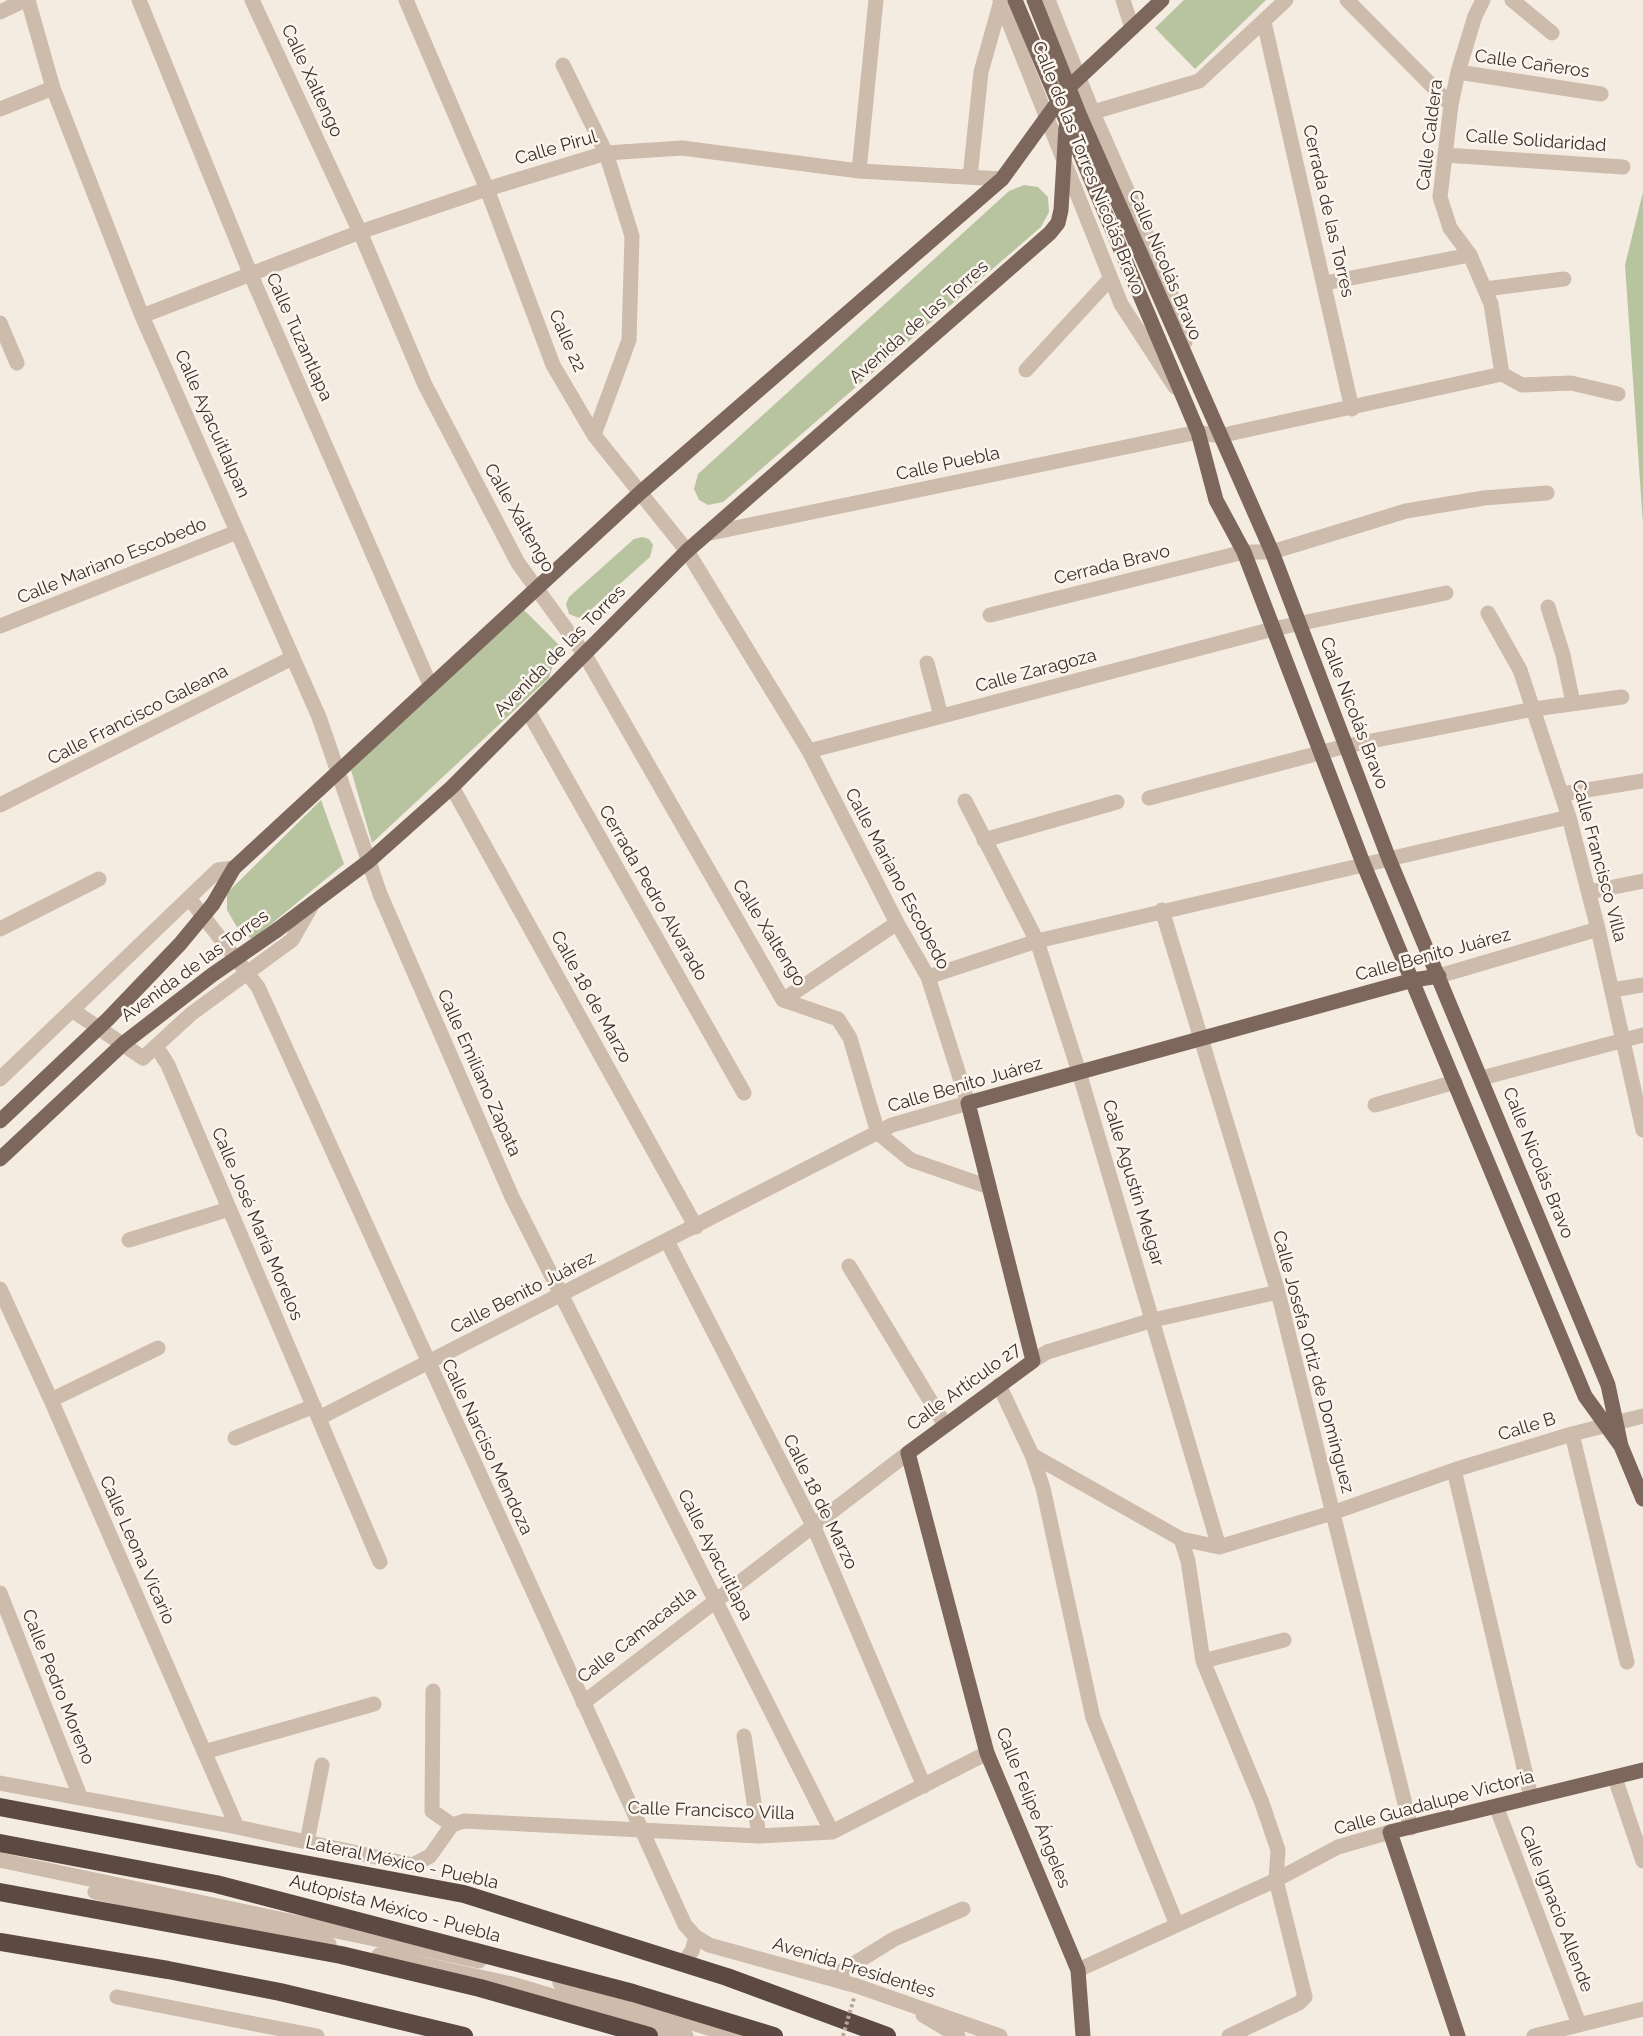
<!DOCTYPE html>
<meta charset="utf-8">
<style>
body{margin:0}
canvas{display:block;background:#f4ebe1}
</style>
<canvas width="1643" height="2036"></canvas>
<script>
const g = document.querySelector('canvas').getContext('2d');
g.lineJoin = 'round';
function fillPath(path, color) { g.fillStyle = color; g.fill(path, 'evenodd'); }
const poly = rows => new Path2D(rows.map(r => 'M' + r).join(''));
function trace(path, color, width, dash) { g.strokeStyle = color; g.lineWidth = width; g.lineCap = dash ? 'butt' : 'round'; g.setLineDash(dash || []); g.stroke(path); }
function label(font, color, halo, rows, align = 'center') {
  g.font = font + ' Raleway,sans-serif'; g.lineWidth = 5; g.setLineDash([]); g.textBaseline = 'middle'; g.strokeStyle = halo; g.fillStyle = color; for (const [text, x, y, turn = 0] of rows) {
    g.save(); g.translate(x, y); g.rotate((+turn || 0) * Math.PI / 180); g.textAlign = isNaN(turn) ? turn : align; if (halo) g.strokeText(text, 0, 0); g.fillText(text, 0, 0); g.restore();
  }
}
fillPath(poly([
 [1184,0,1266,0,1195,69,1155,28],
 [1024,185,1038,187,1048,197,1049,212,1041,227,723,502,708,505,699,500,694,489,698,474,1009,191],
 [1643,192,1643,524,1625,265],
 [642,537,649,539,653,545,650,557,585,615,579,618,569,614,566,604,569,597,634,539],
 [523,609,559,645,549,678,372,843,351,770],
 [321,800,344,864,253,939,241,934,227,910,227,893]
]), '#b8c4a0');
trace(poly([
 [28,0,53,88,142,316,319,717,380,894,512,1197,832,1832],
 [139,0,250,273,431,687],
 [252,0,360,232,425,385,518,563,585,655,783,1000,838,1019,850,1038,878,1133,911,1160,989,1187],
 [1000,0,1121,304,1175,387],
 [1048,0,1093,113,1166,278,1185,342],
 [1123,0,1132,28],
 [1347,0,1451,105],
 [1483,0,1475,16,1458,72,1451,105,1440,197,1450,228,1470,255,1491,304,1502,374],
 [1512,0,1552,33],
 [0,12,25,0],
 [1264,22,1352,409],
 [563,65,606,153,632,236,629,340,594,435],
 [1458,72,1601,94],
 [0,109,53,88],
 [1083,115,1199,81,1286,0],
 [1445,155,1623,167],
 [859,171,876,0],
 [970,177,981,72,1001,1],
 [1325,283,1470,255],
 [1485,289,1564,279],
 [142,316,360,232,487,189,606,153,682,148,859,171,1002,179],
 [0,323,17,363],
 [1026,370,1110,279],
 [706,534,1198,432,1219,436,1502,374,1522,385,1571,383,1618,394],
 [1548,607,1563,655,1573,703],
 [1488,613,1520,670,1569,817,1598,929,1643,1130],
 [990,615,1244,552,1272,552,1406,511,1484,498,1547,493],
 [0,626,237,532],
 [927,663,941,716],
 [528,711,744,1093],
 [809,751,1273,629,1446,593],
 [452,787,696,1227],
 [1562,794,1643,781],
 [1149,798,1346,746,1534,709,1622,697],
 [965,801,1037,941,1079,1072,1219,1547],
 [0,805,292,658],
 [984,840,1117,802],
 [1589,892,1643,881],
 [189,898,258,987,685,1925,696,1937,709,1945,857,1986,1000,2036],
 [1162,910,1278,1292,1411,1828],
 [0,929,99,879],
 [1439,976,1598,929],
 [928,977,1037,941,1569,817],
 [1612,990,1643,985],
 [783,1000,897,923],
 [72,1010,143,1058,191,1014,292,940,313,903],
 [156,1046,168,1065,380,1562],
 [1482,1078,1643,1035],
 [0,1079,218,870,234,868],
 [1375,1105,1455,1082],
 [129,1240,229,1209],
 [667,1241,813,1525,924,1786],
 [849,1266,945,1425],
 [0,1289,51,1400,237,1827],
 [1033,1361,1047,1352,1153,1320,1278,1292],
 [999,1385,1032,1455,1043,1488,1093,1718,1177,1925],
 [51,1400,158,1348],
 [319,1418,892,1125,968,1103,928,977,897,923,809,751,687,551,594,435,553,365,487,189,406,0],
 [1572,1434,1627,1662],
 [235,1438,314,1406],
 [1032,1455,1181,1539,1219,1547,1332,1513,1454,1470,1572,1434,1643,1416],
 [1454,1470,1531,1797],
 [1181,1539,1188,1561,1203,1661,1262,1803,1278,1850,1276,1880,1305,1997,1299,2003,1229,2036],
 [0,1593,80,1796],
 [1203,1661,1284,1640],
 [433,1691,432,1811,452,1825],
 [583,1703,908,1453],
 [744,1736,759,1836],
 [204,1752,374,1704],
 [1615,1778,1643,1861],
 [0,1783,237,1827,413,1865,430,1856,452,1825],
 [1496,1806,1579,2024],
 [452,1825,464,1821,759,1836,832,1832,987,1753],
 [307,1842,322,1765],
 [0,1860,479,1961],
 [95,1892,329,1944],
 [379,1955,512,1984,686,2036],
 [683,1963,692,1951,696,1937],
 [1078,1970,1276,1880,1338,1847,1390,1832],
 [831,1978,894,1939,963,1909],
 [560,1983,735,2036],
 [117,1997,317,2036],
 [923,2015,958,2036],
 [1534,2036,1643,2009]
]), '#cdbbac', 15);
trace(poly([
 [1015,0,1198,432,1216,500,1244,552,1363,863,1585,1396,1621,1446,1643,1499],
 [1034,0,1080,116,1272,552,1389,859,1608,1385,1621,1446],
 [213,904,234,868,641,492,1002,179,1068,88,1162,0],
 [277,930,369,861,452,787,687,551,1050,233,1058,223,1061,210,1066,127],
 [1083,2036,1078,1970,987,1753,908,1453,1033,1361,968,1103,1413,980,1439,976],
 [1458,2036,1390,1832,1643,1770]
]), '#7d675c', 15);
trace(poly([
 [0,1807,464,1894,727,1977,887,2036],
 [0,1843,216,1884,633,1993,774,2036],
 [0,1892,341,1955,480,1988,649,2036],
 [0,1942,168,1970,280,1992,464,2036]
]), '#5c4a42', 18);
trace(poly([
 [843,2036,854,1998]
]), '#b9a596', 4, [3, 3]);
trace(poly([
 [0,1121,108,1019,180,944,213,904],
 [0,1159,124,1043,212,975,277,930]
]), '#7d675c', 15);
label('18px', '#3b302b', '#fbf5ee', [
 ["Calle Cañeros",1532,64,8],
 ["Calle Xaltengo",312,81,65],
 ["Calle Caldera",1430,135,-83],
 ["Calle Solidaridad",1536,141,4],
 ["Calle Pirul",556,148,-16],
 ["Calle de las Torres Nicolás Bravo",1088,168,68],
 ["Cerrada de las Torres",1328,211,77],
 ["Calle Nicolás Bravo",1165,265,67],
 ["Avenida de las Torres",919,322,-41],
 ["Calle Tuzantlapa",299,337,66],
 ["Calle 22",567,341,66],
 ["Calle Ayacuitlalpan",212,424,66],
 ["Calle Puebla",948,464,-12],
 ["Calle Xaltengo",519,518,60],
 ["Calle Mariano Escobedo",112,561,-22],
 ["Cerrada Bravo",1112,565,-14],
 ["Avenida de las Torres",560,651,-45],
 ["Calle Zaragoza",1036,671,-15],
 ["Calle Nicolás Bravo",1354,713,69],
 ["Calle Francisco Galeana",138,715,-27],
 ["Calle Francisco Villa",1599,861,75],
 ["Calle Mariano Escobedo",897,879,62],
 ["Cerrada Pedro Alvarado",653,893,60],
 ["Calle Xaltengo",769,933,58],
 ["Calle Benito Juárez",1433,955,-15],
 ["Avenida de las Torres",195,966,-36],
 ["Calle 18 de Marzo",591,997,61],
 ["Calle Emiliano Zapata",479,1073,66],
 ["Calle Benito Juárez",965,1085,-16],
 ["Calle Nicolás Bravo",1538,1163,68],
 ["Calle Agustín Melgar",1133,1183,73],
 ["Calle José María Morelos",257,1224,67],
 ["Calle Benito Juárez",523,1293,-27],
 ["Calle Josefa Ortiz de Domínguez",1313,1362,75],
 ["Calle Artículo 27",964,1387,-36],
 ["Calle B",1527,1427,-17],
 ["Calle Narciso Mendoza",487,1447,65],
 ["Calle 18 de Marzo",820,1502,64],
 ["Calle Leona Vicario",137,1550,66],
 ["Calle Ayacuitlapa",715,1555,63],
 ["Calle Camacastla",637,1635,-38],
 ["Calle Pedro Moreno",58,1687,68],
 ["Calle Guadalupe Victoria",1434,1803,-15],
 ["Calle Felipe Ángeles",1033,1808,68],
 ["Calle Francisco Villa",711,1811,2],
 ["Lateral México - Puebla",402,1863,12],
 ["Autopista México - Puebla",395,1909,15],
 ["Calle Ignacio Allende",1556,1909,69],
 ["Avenida Presidentes",854,1968,17]
]);
</script>
